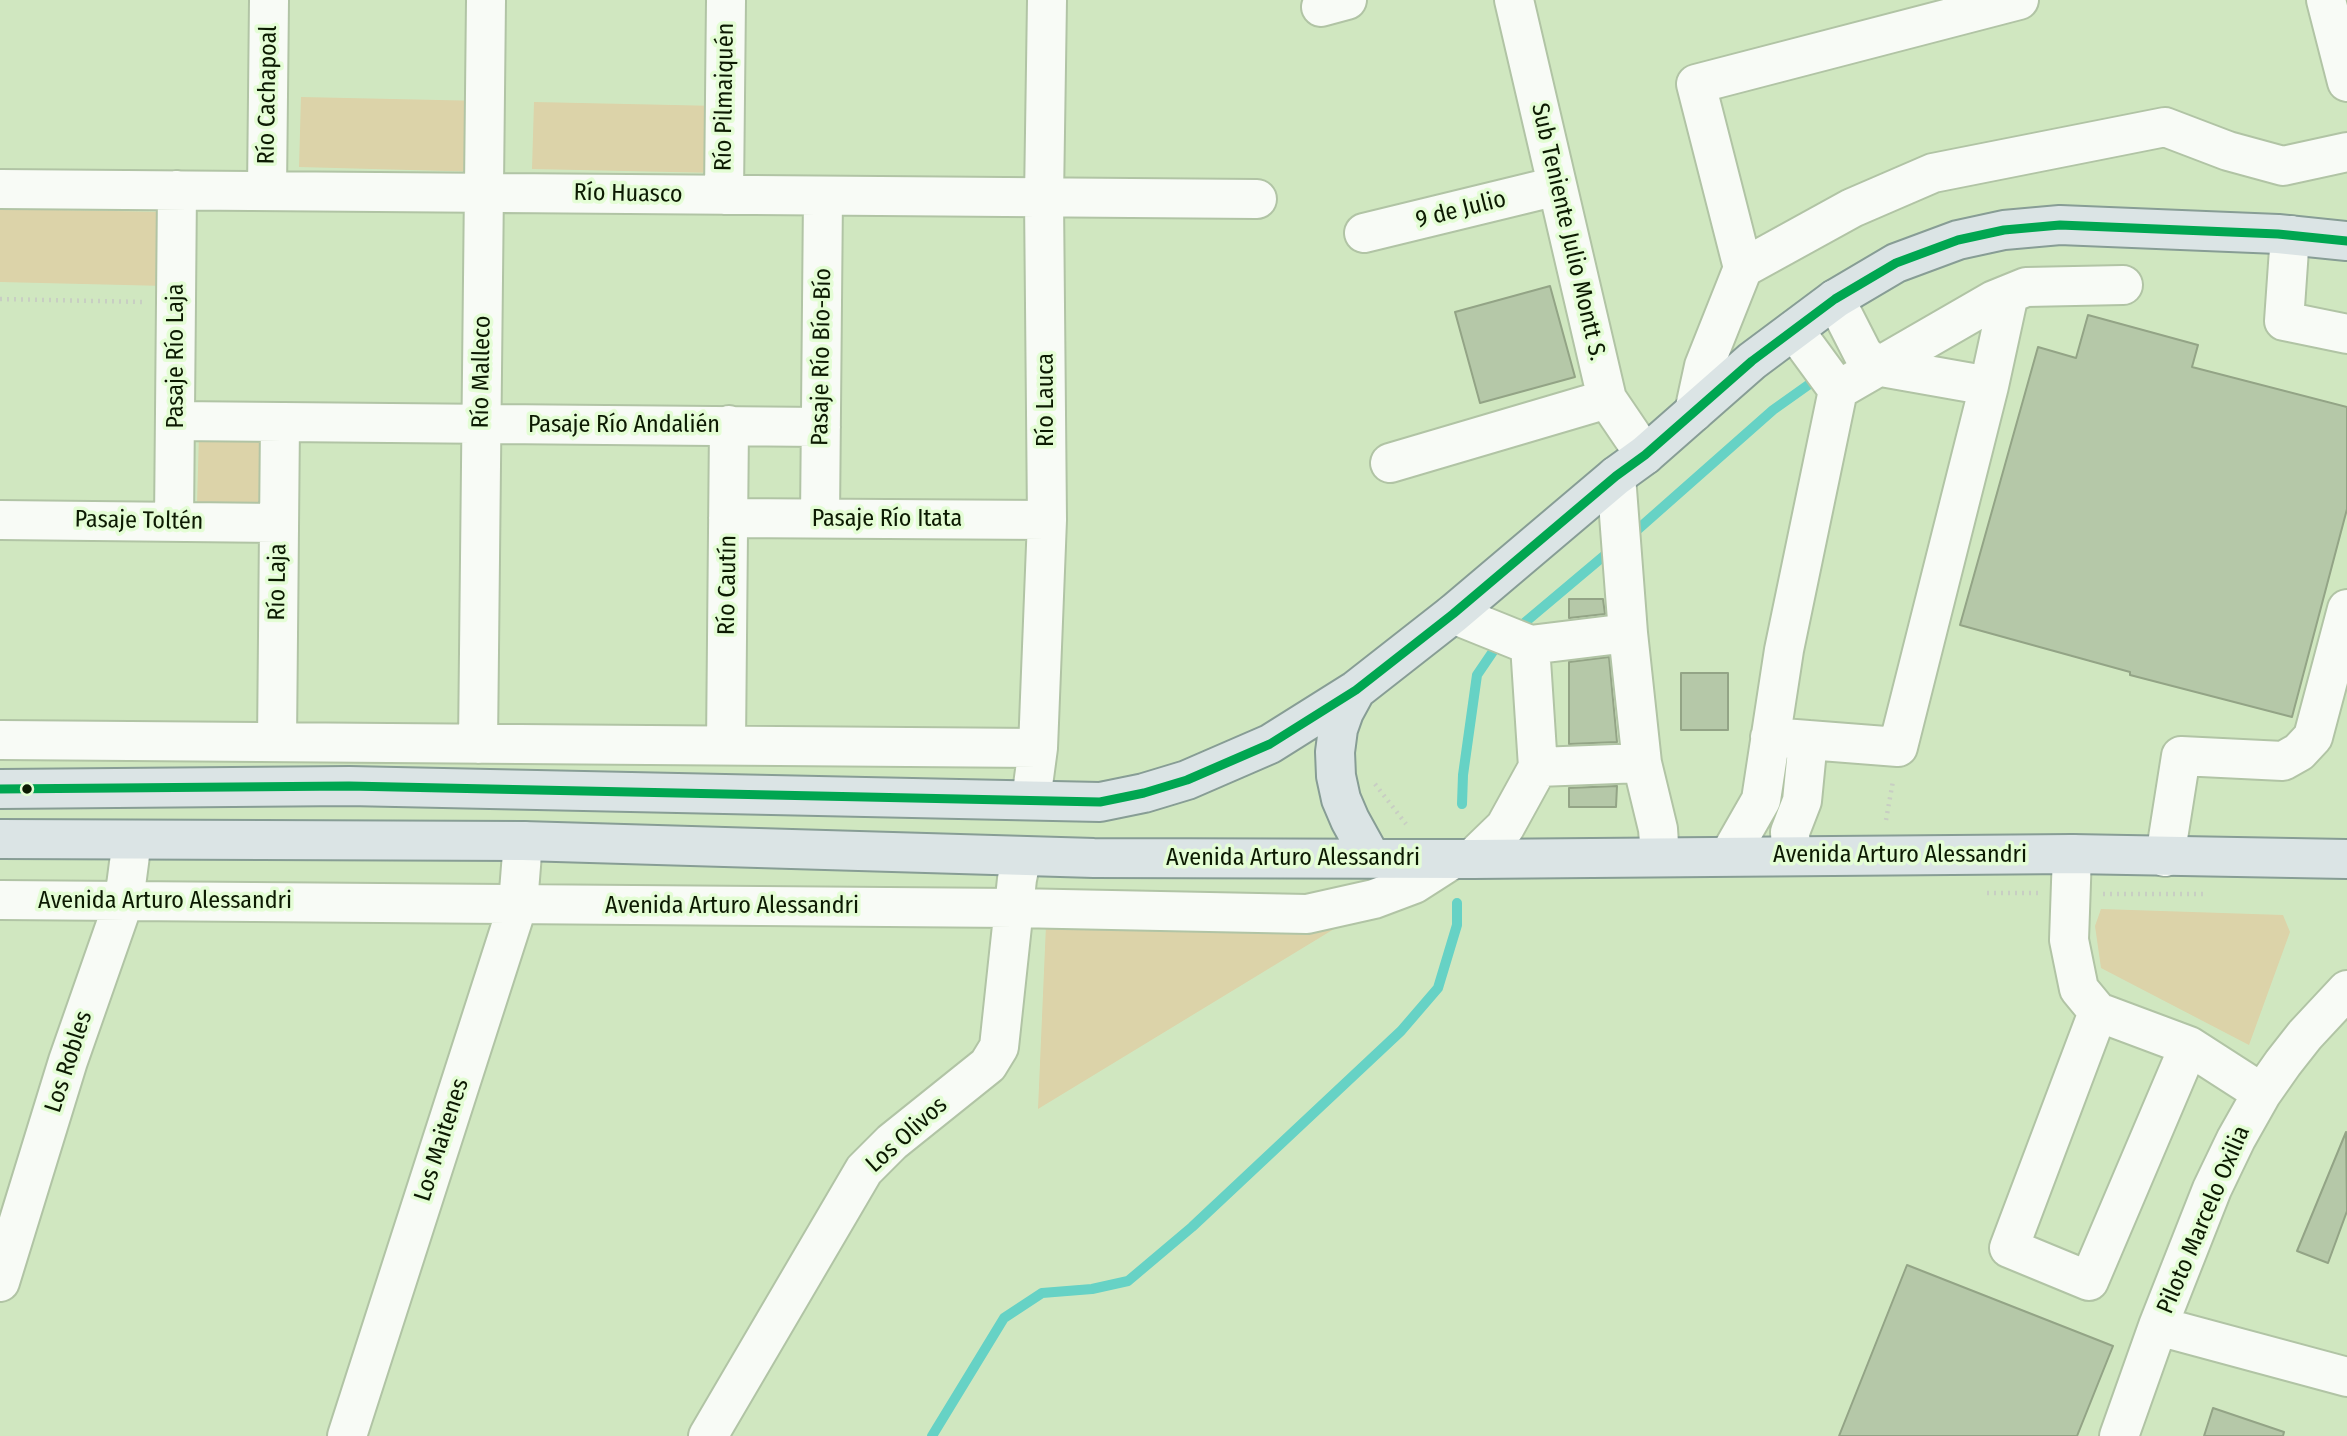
<!DOCTYPE html>
<meta charset="utf-8">
<style>
body{margin:0}
canvas{display:block;background:#d0e7c0}
</style>
<canvas width="2347" height="1436"></canvas>
<script>
const g = document.querySelector('canvas').getContext('2d');
g.lineJoin = 'round';
function fillPath(path, color) { g.fillStyle = color; g.fill(path, 'evenodd'); }
const poly = rows => new Path2D(rows.map(r => 'M' + r).join(''));
function trace(path, color, width, dash) { g.strokeStyle = color; g.lineWidth = width; g.lineCap = dash ? 'butt' : 'round'; g.setLineDash(dash || []); g.stroke(path); }
function label(font, color, halo, rows, align = 'center') {
  g.font = font + ' "Fira Sans Condensed",sans-serif'; g.lineWidth = 7; g.setLineDash([]); g.textBaseline = 'middle'; g.strokeStyle = halo; g.fillStyle = color; for (const [text, x, y, turn = 0] of rows) {
    g.save(); g.translate(x, y); g.rotate((+turn || 0) * Math.PI / 180); g.textAlign = isNaN(turn) ? turn : align; if (halo) g.strokeText(text, 0, 0); g.fillText(text, 0, 0); g.restore();
  }
}
fillPath(poly([
 [301,97,485,101,483,172,299,167],
 [534,102,720,106,719,173,532,169],
 [0,209,168,212,166,286,0,282],
 [199,434,270,436,268,506,197,504],
 [2101,909,2283,915,2290,932,2249,1045,2101,968,2095,926],
 [1046,925,1334,929,1038,1109]
]), '#dcd3a9');
trace(poly([
 [1636,531,1773,410,1811,383],
 [1523,624,1605,555],
 [1462,804,1463,775,1477,675,1494,650],
 [932,1436,1004,1318,1042,1293,1092,1289,1128,1281,1192,1227,1401,1031,1438,988,1457,925,1457,903]
]), '#66d2c5', 10);
const building = poly([
 [1550,286,1575,377,1480,403,1455,312,1550,286],
 [2088,315,2198,345,2192,367,2347,407,2347,509,2292,717,2130,675,2130,672,1960,625,2038,347,2076,358,2088,315],
 [1569,599,1603,599,1605,614,1569,618,1569,599],
 [1609,657,1617,742,1569,744,1569,662,1609,657],
 [1681,673,1728,673,1728,730,1681,730,1681,673],
 [1617,786,1616,807,1569,807,1569,788,1617,786],
 [2346,1132,2347,1211,2328,1263,2297,1251,2346,1132],
 [1907,1265,2113,1346,2077,1436,1839,1436,1907,1265],
 [2213,1408,2284,1432,2283,1436,2204,1436,2213,1408]
]);
fillPath(building, '#b5c8a8');
trace(building, '#93a486', 2);
const minor = poly([
 [1514,0,1607,399,1645,455],
 [2326,0,2347,82],
 [1321,7,1347,0],
 [0,189,1257,199],
 [267,191,269,0],
 [724,195,726,0],
 [1364,233,1557,186],
 [2290,235,2284,321,2347,334],
 [1743,268,1852,208,1933,173,2165,127,2228,151,2283,166,2347,152],
 [1835,299,1863,354,1876,366,1989,386],
 [1794,330,1838,390],
 [1694,412,1704,366,1743,268,1696,84,2019,0],
 [175,421,821,427],
 [1390,463,1607,399],
 [1616,476,1628,633,1642,763,1658,829,1660,857],
 [728,518,1047,520],
 [820,518,823,196],
 [0,520,279,523],
 [174,522,177,190],
 [1453,614,1530,645,1628,633],
 [1770,737,1898,747,1989,386,2009,294],
 [0,740,1038,748],
 [277,742,280,422],
 [478,744,486,0],
 [726,745,729,425],
 [1538,767,1642,763],
 [1031,800,1038,748,1047,520,1044,198,1047,0],
 [2072,854,2069,940,2079,989,2098,1012,2189,1046,2262,1093],
 [1791,855,1790,832,1802,801,1808,740],
 [1729,856,1761,800,1784,650,1838,390,1994,300,2026,287,2123,285],
 [2165,857,2181,756,2283,761,2299,752,2313,737,2347,609],
 [1472,859,1505,827,1538,767,1530,645],
 [0,900,1014,908,1307,914,1374,899,1414,884,1453,859],
 [2098,1012,2009,1248,2089,1281,2189,1046],
 [0,1282,68,1061,124,901,132,840],
 [2158,1326,2347,1377],
 [347,1436,518,904,523,841],
 [708,1436,864,1170,892,1142,988,1065,999,1047,1017,879,1022,856],
 [2119,1436,2158,1326,2212,1189,2236,1139,2262,1093,2283,1063,2305,1035,2347,990]
]);
const major = poly([
 [1356,690,1344,712,1338,729,1335,752,1336,776,1341,799,1350,820,1371,858],
 [0,789,349,786,1100,802,1144,793,1187,780,1270,744,1356,690,1453,614,1616,476,1645,455,1752,361,1835,299,1896,263,1958,240,2004,230,2060,225,2278,234,2347,241],
 [0,839,523,841,1094,858,1472,859,2072,854,2347,859]
]);
trace(minor, '#b1c4a5', 42);
trace(major, '#879d95', 42);
trace(poly([
 [0,299,144,302],
 [1375,784,1406,824],
 [1886,820,1893,781],
 [1987,893,2038,893],
 [2103,894,2203,894]
]), '#c8cec3', 4.5, [2, 5]);
trace(minor, '#f8fbf6', 38);
trace(major, '#dbe4e5', 38);
trace(poly([
 [0,789,349,786,1100,802,1144,793,1187,780,1270,744,1356,690,1453,614,1616,476,1645,455,1752,361,1835,299,1896,263,1958,240,2004,230,2060,225,2278,234,2347,241]
]), '#00a651', 9);
for (const [x, y, r, color] of [
 [27,789,6,"#0c1a02"]
]) { const dot = new Path2D(); dot.arc(x, y, r, 0, 2 * Math.PI); g.fillStyle = color; g.fill(dot); trace(dot, '#e4fdd5', 2.5); }
label('24px', '#0c1a02', '#e4fdd5', [
 ["Río Cachapoal",268,95,-89],
 ["Río Pilmaiquén",725,97,-89],
 ["Río Huasco",628,194,1],
 ["9 de Julio",1461,210,-14],
 ["Sub Teniente Julio Montt S.",1568,232,77],
 ["Pasaje Río Laja",176,356,-90],
 ["Pasaje Río Bío-Bío",822,357,-89],
 ["Río Malleco",482,372,-89],
 ["Río Lauca",1046,400,-90],
 ["Pasaje Río Andalién",624,425],
 ["Pasaje Río Itata",887,519],
 ["Pasaje Toltén",139,521,1],
 ["Río Laja",278,582,-89],
 ["Río Cautín",728,585,-89],
 ["Avenida Arturo Alessandri",1900,855],
 ["Avenida Arturo Alessandri",1293,858],
 ["Avenida Arturo Alessandri",165,901],
 ["Avenida Arturo Alessandri",732,906],
 ["Los Robles",69,1062,-72],
 ["Los Olivos",907,1135,-42],
 ["Los Maitenes",442,1140,-72],
 ["Piloto Marcelo Oxilia",2204,1220,-67]
]);
</script>
